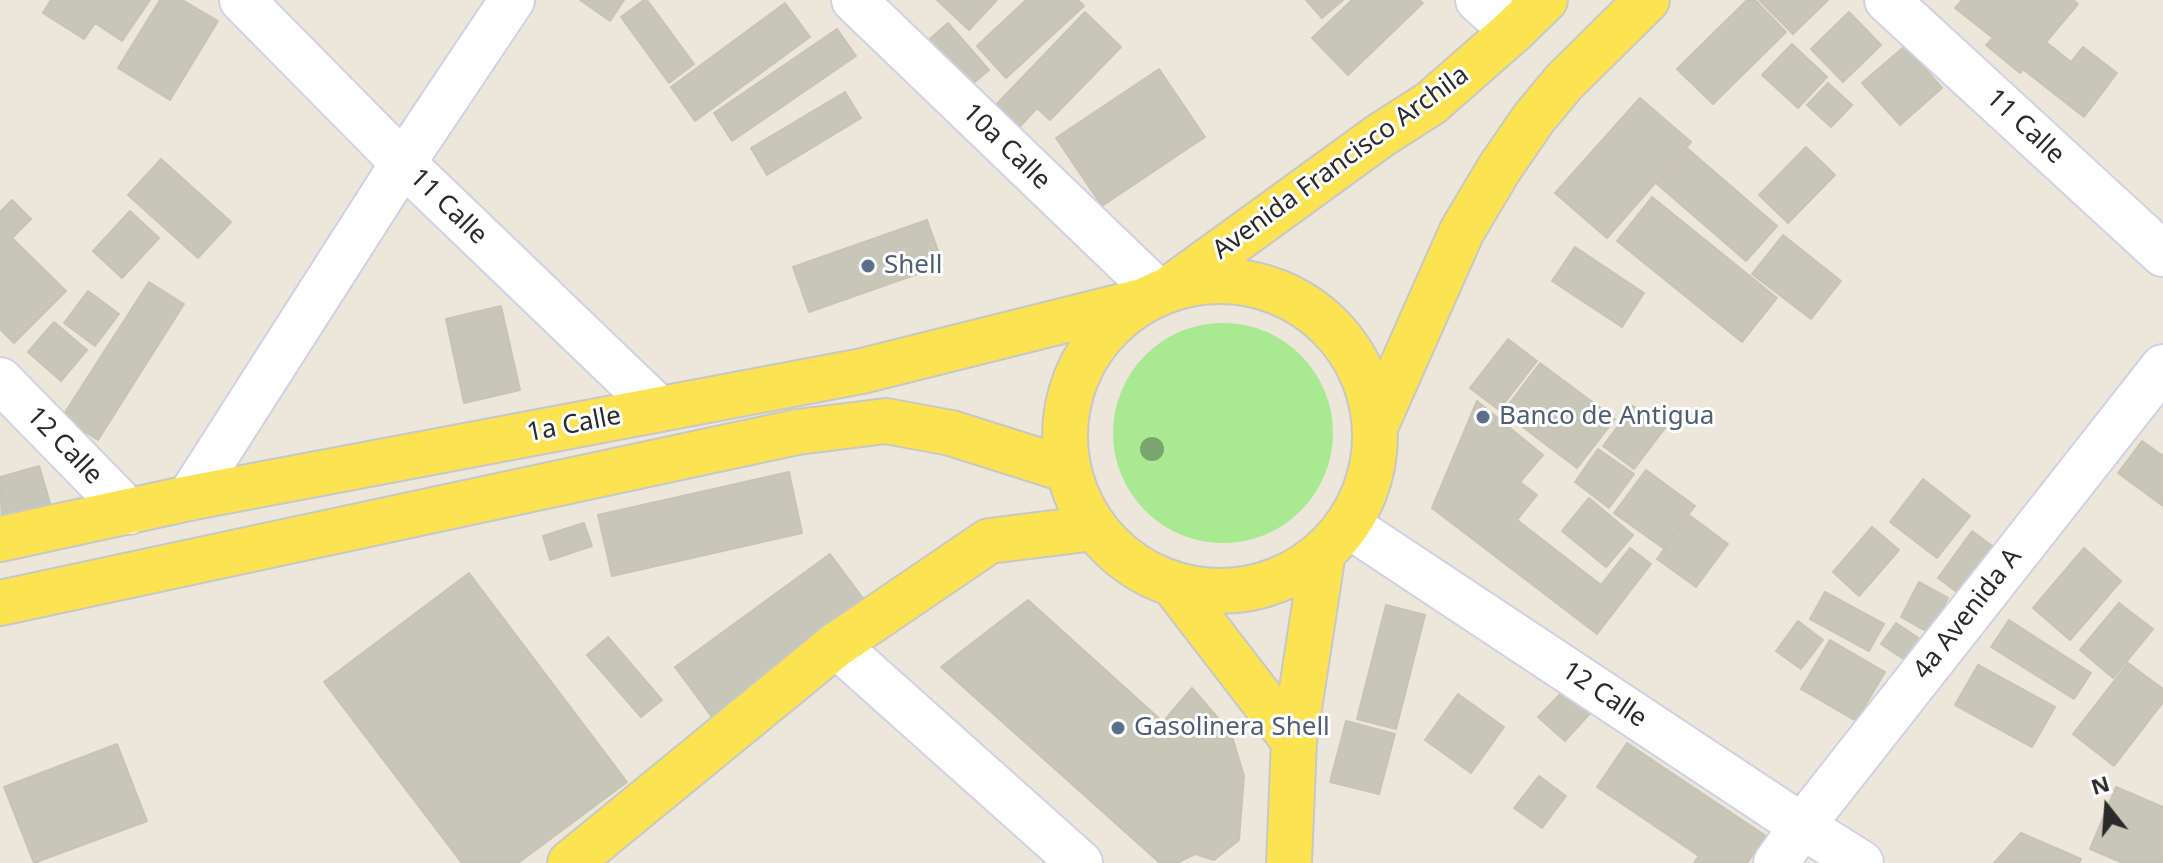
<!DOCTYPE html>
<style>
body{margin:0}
#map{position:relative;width:2163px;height:863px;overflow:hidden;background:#ede7db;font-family:"Noto Sans",sans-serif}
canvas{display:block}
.north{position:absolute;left:2067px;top:767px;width:80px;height:80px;-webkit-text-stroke:6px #fff;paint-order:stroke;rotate:343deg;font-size:22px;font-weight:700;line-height:32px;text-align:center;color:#2a2a2a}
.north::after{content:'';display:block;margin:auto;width:28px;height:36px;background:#2a2a2a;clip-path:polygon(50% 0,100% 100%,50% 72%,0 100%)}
</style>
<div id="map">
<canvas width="2163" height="863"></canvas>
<div class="north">N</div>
</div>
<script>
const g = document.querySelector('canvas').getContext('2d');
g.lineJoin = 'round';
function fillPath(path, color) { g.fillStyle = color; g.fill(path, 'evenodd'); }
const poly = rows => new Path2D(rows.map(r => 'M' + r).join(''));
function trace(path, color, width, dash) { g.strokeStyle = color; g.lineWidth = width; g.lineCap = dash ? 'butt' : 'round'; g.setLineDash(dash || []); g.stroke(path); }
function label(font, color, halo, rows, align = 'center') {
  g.font = font + ' "Noto Sans",sans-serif'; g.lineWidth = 6; g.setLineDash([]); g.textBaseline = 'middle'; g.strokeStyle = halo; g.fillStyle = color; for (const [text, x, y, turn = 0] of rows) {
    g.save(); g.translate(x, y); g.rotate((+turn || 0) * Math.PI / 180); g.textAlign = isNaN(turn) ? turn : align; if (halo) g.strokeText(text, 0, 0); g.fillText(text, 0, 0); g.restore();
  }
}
fillPath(poly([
 '1113 433a110 110 0 1 1 220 0a110 110 0 1 1-220 0Z'
]), '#a8e992');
const building = poly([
 [51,0,150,0,122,41,95,23,84,39,43,13,51,0],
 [160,0,182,0,218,21,170,100,118,68,160,0],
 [580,0,624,0,610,21,580,0],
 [644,0,647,0,694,64,669,83,621,17,644,0],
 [937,0,997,0,969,30,937,0],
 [1026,0,1078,0,1084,6,1006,78,977,46,1026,0],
 [1306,0,1343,0,1322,18,1306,0],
 [1352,0,1419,0,1423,3,1348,75,1312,38,1352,0],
 [1747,0,1755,0,1786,32,1713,104,1677,69,1747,0],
 [1759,0,1828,0,1793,34,1759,0],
 [1962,0,2073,0,2078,4,2020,73,1986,45,1993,38,1955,8,1962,0],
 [785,3,810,37,695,121,671,87,785,3],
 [1085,12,1121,47,1050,120,1037,108,1015,132,992,109,1085,12],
 [1849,12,1881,45,1843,82,1811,49,1849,12],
 [948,23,989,70,964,91,923,45,948,23],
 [837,29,856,56,732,141,714,113,837,29],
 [2046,42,2071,62,2083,47,2117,73,2084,117,2024,70,2046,42],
 [1792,44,1827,77,1798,108,1762,75,1792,44],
 [1905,46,1942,88,1900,125,1862,83,1905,46],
 [1159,69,1205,137,1102,206,1056,138,1159,69],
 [1828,83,1852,105,1831,127,1807,105,1828,83],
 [845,92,861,118,767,175,751,148,845,92],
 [1640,98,1691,142,1607,238,1555,193,1640,98],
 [1806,147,1835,175,1788,223,1759,195,1806,147],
 [1688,149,1777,226,1746,261,1657,184,1688,149],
 [161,159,231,222,198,258,128,195,161,159],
 [1652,197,1777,298,1742,342,1617,241,1652,197],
 [12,200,31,219,12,238,66,291,14,343,0,329,0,212,12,200],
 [130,211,159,238,122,278,93,251,130,211],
 [927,220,943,265,809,312,793,267,927,220],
 [1783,235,1841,281,1811,319,1752,274,1783,235],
 [1575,247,1644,293,1622,327,1552,281,1575,247],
 [149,282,184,304,98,440,62,417,149,282],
 [88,291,119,314,95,346,64,323,88,291],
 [501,306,520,390,464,403,446,319,501,306],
 [54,322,87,350,61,381,28,352,54,322],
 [1508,339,1537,361,1499,410,1470,388,1508,339],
 [1540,363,1615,419,1577,468,1503,412,1540,363],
 [1477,401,1543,455,1520,482,1537,495,1517,520,1601,585,1630,548,1651,564,1597,634,1432,508,1477,401],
 [1633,406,1665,428,1634,469,1603,446,1633,406],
 [2142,441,2163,456,2163,506,2118,473,2142,441],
 [1598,449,1634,474,1609,508,1575,482,1598,449],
 [39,466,51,506,2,521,0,477,39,466],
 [1646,470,1695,506,1663,548,1614,513,1646,470],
 [789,472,802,533,612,576,598,515,789,472],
 [1923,479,1970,516,1937,558,1890,522,1923,479],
 [1589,498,1633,535,1606,567,1562,531,1589,498],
 [1689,515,1728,544,1696,587,1657,559,1689,515],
 [584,523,592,546,550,560,543,536,584,523],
 [1872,527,1899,550,1859,596,1833,572,1872,527],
 [1972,531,1999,551,1965,598,1938,578,1972,531],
 [2084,548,2121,581,2070,640,2033,608,2084,548],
 [830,554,868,605,712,717,675,667,830,554],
 [469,573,627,782,518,863,462,863,324,682,469,573],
 [1919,582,1948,598,1929,633,1901,617,1919,582],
 [1825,592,1884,624,1869,651,1810,619,1825,592],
 [1028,600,1163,722,1192,688,1231,733,1244,776,1239,840,1214,860,1195,854,1177,863,1160,863,941,667,1028,600],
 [2119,603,2153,629,2113,678,2080,650,2119,603],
 [1386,605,1425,615,1396,729,1357,719,1386,605],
 [2009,620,2091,673,2074,699,1991,647,2009,620],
 [1798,621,1823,640,1801,669,1776,651,1798,621],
 [1896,623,1920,639,1905,660,1881,644,1896,623],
 [608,637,662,700,641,717,587,655,608,637],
 [1830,640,1885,672,1856,721,1801,689,1830,640],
 [2128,663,2163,689,2163,702,2114,766,2073,734,2128,663],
 [1978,665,2055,707,2032,747,1955,705,1978,665],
 [1566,688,1592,711,1565,741,1538,717,1566,688],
 [1458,694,1504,727,1471,773,1425,740,1458,694],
 [1346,721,1395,734,1379,794,1330,782,1346,721],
 [1627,743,1766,836,1747,863,1694,863,1699,856,1597,787,1627,743],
 [117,744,147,821,34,863,4,787,117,744],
 [1539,776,1566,796,1542,828,1514,808,1539,776],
 [2116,787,2163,807,2163,863,2123,863,2090,849,2116,787],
 [2021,833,2081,859,2079,863,1994,863,2021,833]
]);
fillPath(building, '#c8c5b9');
trace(building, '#c9c3b4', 2);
const minor = poly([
 [242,0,403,163,659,409],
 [854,0,1159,293],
 [1478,0,1513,31],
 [1887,0,2163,254],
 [0,380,129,512],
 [189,498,403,163,512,0],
 [1348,525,1802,826,1861,863],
 [836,645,1080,863],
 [1776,863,1802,826,2163,367]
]);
const major = poly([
 '1065 436a155 155 0 1 1 310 0a155 155 0 1 1-310 0Z',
 [1173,286,1381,135,1431,103,1513,31,1545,0],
 [1376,425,1462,231,1499,169,1534,118,1564,82,1647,0],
 [0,539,189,498,862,371,1146,300],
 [1173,584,1294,741],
 [0,603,797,432,886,421,951,433,1068,470],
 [570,863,836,645,989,541,1094,528],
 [1289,863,1294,741,1323,552]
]);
trace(minor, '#d0d2e4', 48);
trace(major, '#c8c8c8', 48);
trace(minor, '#fff', 44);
trace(major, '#fce351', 44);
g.fillStyle = '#7ca46e';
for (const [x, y] of [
 [1152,449]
]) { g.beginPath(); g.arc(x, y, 12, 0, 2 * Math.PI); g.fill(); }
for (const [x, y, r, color] of [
 [868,266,8,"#5c6f8a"],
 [1483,417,8,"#5c6f8a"],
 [1118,728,8,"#5c6f8a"]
]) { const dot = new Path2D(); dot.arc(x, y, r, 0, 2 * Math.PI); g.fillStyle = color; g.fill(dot); trace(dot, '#fff', 3); }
label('26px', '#2a2a2a', '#fff', [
 ["11 Calle",2025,127,43],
 ["10a Calle",1006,147,44],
 ["Avenida Francisco Archila",1341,163,-36],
 ["11 Calle",448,207,44],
 ["1a Calle",574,425,-11],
 ["12 Calle",64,446,46],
 ["4a Avenida A",1968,614,-52],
 ["12 Calle",1604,695,34]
]);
label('26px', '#4e5e75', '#fff', [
 ["Shell",884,266],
 ["Banco de Antigua",1499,417],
 ["Gasolinera Shell",1134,728]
], 'left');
</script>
